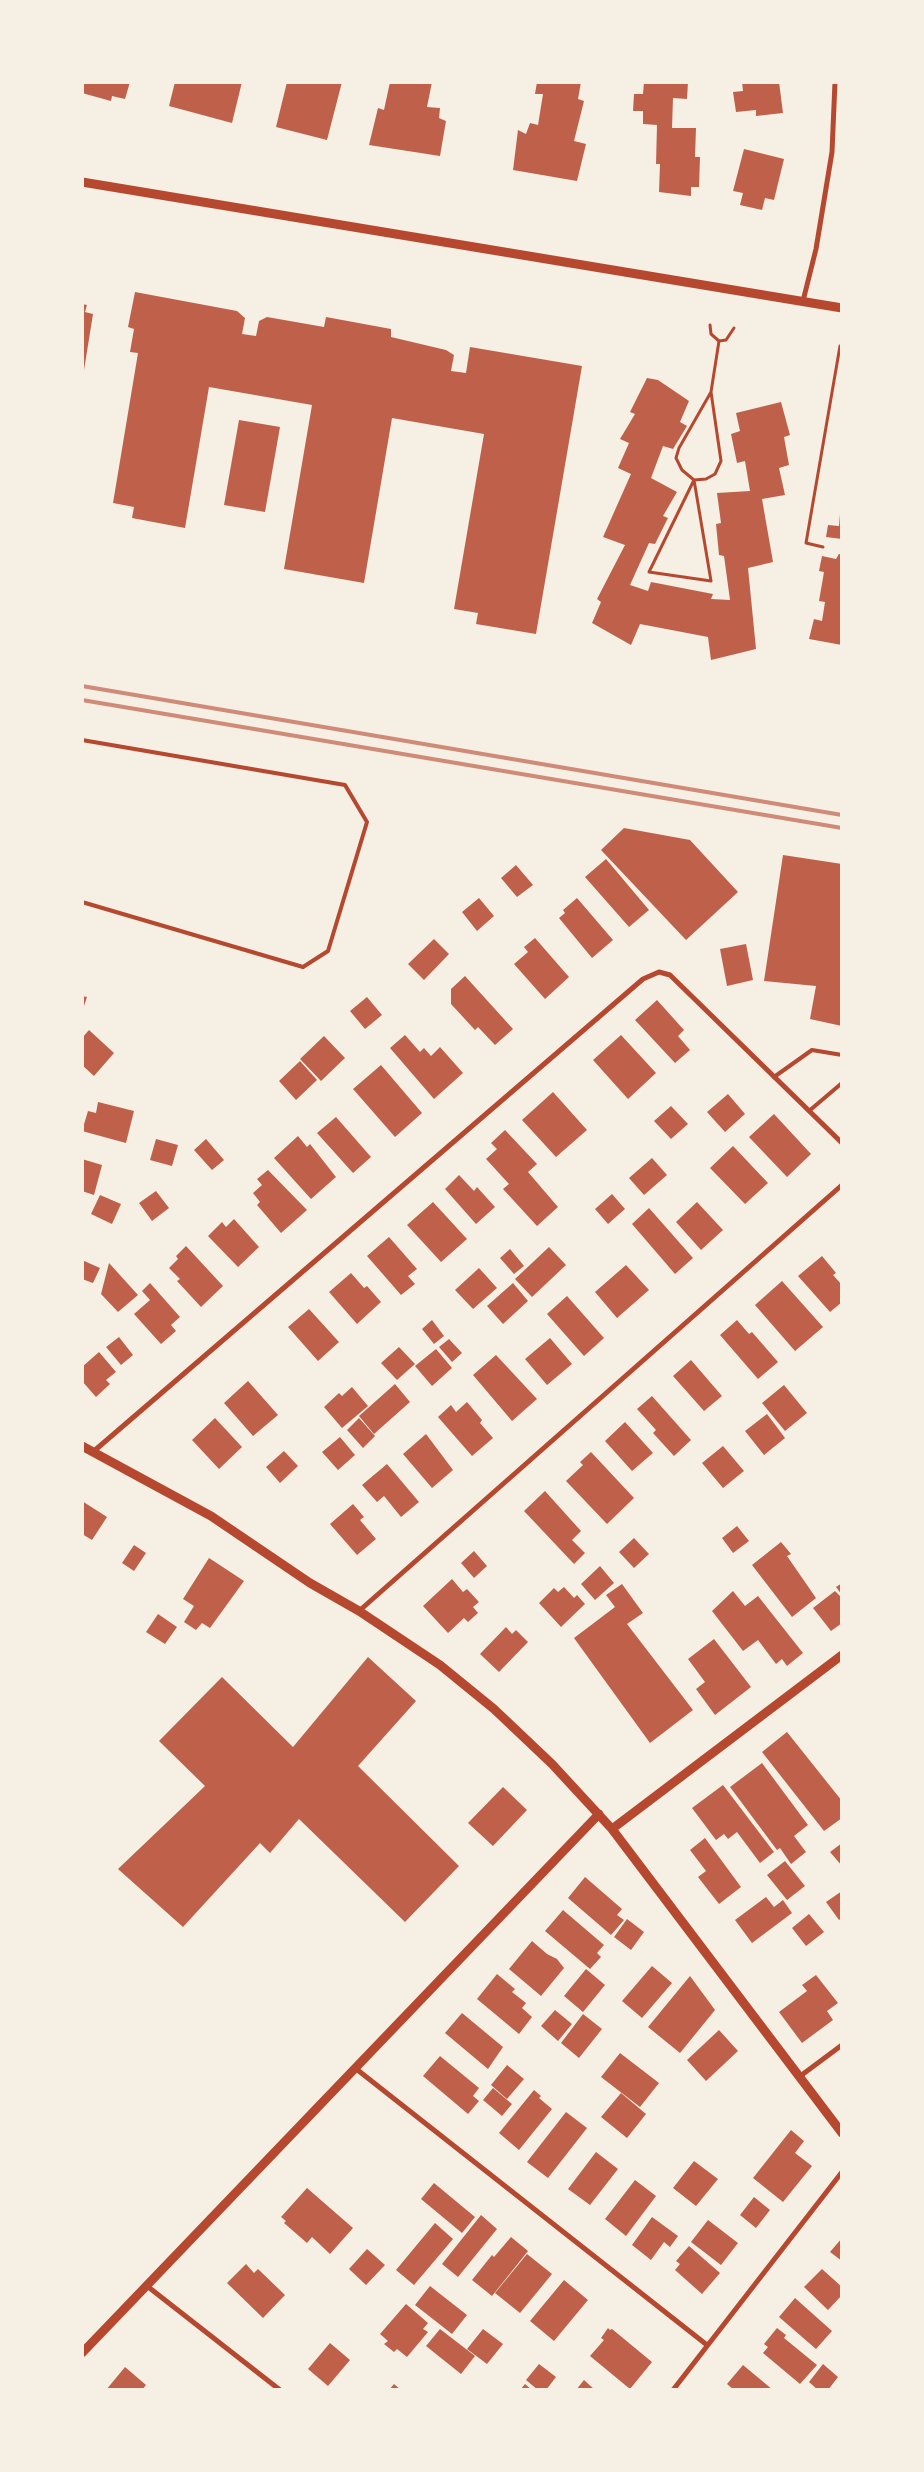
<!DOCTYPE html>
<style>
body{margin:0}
#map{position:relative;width:924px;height:2472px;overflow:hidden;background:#f6efe4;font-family:"Golos Text",sans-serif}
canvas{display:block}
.frame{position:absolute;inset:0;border:84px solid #f6efe4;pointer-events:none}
</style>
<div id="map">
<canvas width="924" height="2472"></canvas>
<div class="frame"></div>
</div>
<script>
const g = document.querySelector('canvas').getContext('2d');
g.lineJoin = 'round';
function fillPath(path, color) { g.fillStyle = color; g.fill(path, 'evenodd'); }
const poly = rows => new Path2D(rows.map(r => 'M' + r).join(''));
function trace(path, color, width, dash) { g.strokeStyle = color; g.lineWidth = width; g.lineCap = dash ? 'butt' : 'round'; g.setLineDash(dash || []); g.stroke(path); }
fillPath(poly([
 [82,82,130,82,125,99,112,96,111,101,82,93],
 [175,82,242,82,232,123,169,106],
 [287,82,342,82,327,140,276,127],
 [390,82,432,82,427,107,440,108,439,118,446,121,440,156,369,145,378,108,384,110],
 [537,82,581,82,578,99,584,101,574,141,586,144,577,181,513,170,518,130,526,134,530,123,538,125,543,94,535,94],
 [644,82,688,82,687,99,673,98,672,128,696,128,695,157,700,157,699,187,691,187,691,196,659,192,660,164,656,164,657,125,643,124,643,111,633,111,634,94,643,94],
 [742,82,779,82,783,113,756,116,756,110,736,112,733,92,743,91],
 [744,149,784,159,774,200,765,198,762,210,740,205,743,193,733,191],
 [135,292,237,311,245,318,242,334,256,336,259,321,267,317,324,327,326,317,391,329,391,337,446,350,454,355,451,371,466,373,470,347,582,366,536,634,476,624,478,613,454,609,484,434,392,418,364,583,284,569,312,405,209,387,185,528,132,518,134,507,113,503,138,353,130,352,134,329,128,327],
 [82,304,87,305,85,312,93,314,84,370],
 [647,378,658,380,689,401,680,422,687,426,673,449,663,446,651,478,677,492,663,516,668,518,655,544,649,543,630,585,648,591,651,582,713,594,711,599,730,600,724,556,719,555,716,524,721,523,717,493,750,491,745,461,737,463,731,434,740,431,736,413,781,402,790,435,784,437,789,465,779,468,785,495,762,499,773,562,748,568,756,649,711,660,708,637,640,624,631,645,592,623,601,602,597,599,625,545,603,537,631,474,618,468,629,443,620,439,635,414,630,412],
 [239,420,280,427,265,512,224,505],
 [840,514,842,539,826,537,828,525,839,526],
 [839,554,842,554,842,645,809,639,814,619,822,621,825,602,819,601,824,572,819,571,822,556,836,559],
 [624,828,690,840,738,892,686,940,601,850],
 [783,855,842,864,842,1026,810,1019,816,986,764,981],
 [606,859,649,910,629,927,585,877],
 [516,865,533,885,517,897,501,878],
 [479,898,494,916,477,931,462,912],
 [577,898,613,940,592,958,559,918,565,913,563,910],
 [535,938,569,977,545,999,514,964,528,952,524,947],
 [434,939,449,954,424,980,408,964],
 [746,944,753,980,727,986,720,949],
 [465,976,513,1029,495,1045,478,1027,475,1030,451,1004,451,989],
 [82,996,87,997,83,1009,82,1009],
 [367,997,382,1015,365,1029,350,1011],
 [657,1000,684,1030,678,1036,690,1050,675,1063,635,1020],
 [89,1030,114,1053,94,1076,82,1065,82,1038],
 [405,1035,420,1052,424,1048,431,1056,440,1047,463,1073,434,1099,390,1048],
 [621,1035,656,1073,628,1099,593,1060],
 [324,1036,345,1058,321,1081,300,1059],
 [300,1061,317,1080,296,1100,279,1081],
 [381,1065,422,1113,395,1137,353,1089],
 [553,1092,587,1130,556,1157,522,1120],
 [728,1094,745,1114,725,1132,707,1112],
 [98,1102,134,1111,126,1143,82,1131,88,1111,96,1113],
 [671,1106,688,1124,671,1139,654,1121],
 [774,1114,811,1154,787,1177,749,1137],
 [336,1117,371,1157,353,1173,317,1133],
 [505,1130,537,1164,528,1172,558,1207,537,1226,503,1189,509,1184,486,1159,497,1149,491,1143],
 [298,1136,307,1147,310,1144,336,1177,311,1199,274,1158],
 [156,1139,178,1145,172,1166,150,1160],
 [206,1139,224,1160,212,1170,194,1150],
 [733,1146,768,1183,745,1204,710,1168],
 [652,1158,667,1175,644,1195,629,1178],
 [82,1159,102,1165,94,1195,82,1191],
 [268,1170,307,1210,281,1233,257,1205,260,1202,253,1193,262,1185,257,1179],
 [459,1175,474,1191,477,1187,495,1207,476,1224,445,1189],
 [156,1191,169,1208,152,1221,139,1203],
 [612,1194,625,1209,608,1224,595,1209],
 [100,1195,121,1204,112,1224,91,1214],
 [433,1202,467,1239,441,1262,407,1225],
 [697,1202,723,1230,701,1250,676,1222],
 [649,1208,693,1258,675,1274,632,1224],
 [234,1219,259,1247,238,1267,208,1236,222,1222,226,1227],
 [389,1237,417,1269,408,1276,415,1284,401,1295,367,1256],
 [186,1246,223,1286,201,1307,177,1281,180,1279,169,1268,178,1259,176,1256],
 [549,1247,566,1265,532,1297,515,1279],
 [510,1249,524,1266,514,1274,500,1258],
 [822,1256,836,1273,833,1275,842,1285,842,1302,830,1312,798,1276],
 [82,1260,100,1268,93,1283,82,1279],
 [109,1263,138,1295,118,1312,101,1294],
 [626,1265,649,1290,617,1318,595,1292],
 [479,1268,497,1288,473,1309,455,1290],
 [351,1273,364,1288,367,1286,381,1302,357,1324,329,1292],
 [782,1281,823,1327,795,1351,755,1305],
 [150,1283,180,1317,171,1325,176,1331,161,1344,134,1314,150,1300,142,1291],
 [513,1283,528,1301,503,1324,487,1306],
 [567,1296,604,1338,584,1356,547,1314],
 [309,1309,339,1342,318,1361,288,1327],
 [432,1320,444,1336,434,1344,422,1329],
 [737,1320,749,1334,752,1332,778,1362,758,1379,720,1335],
 [119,1337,133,1355,121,1365,106,1347],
 [550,1338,572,1364,547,1385,525,1359],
 [449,1339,462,1353,452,1362,439,1347],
 [399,1347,415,1364,397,1380,381,1363],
 [436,1349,452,1368,432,1386,415,1366],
 [99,1352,116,1372,106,1380,110,1384,96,1397,82,1381,82,1367],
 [496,1355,537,1399,512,1421,473,1375],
 [691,1360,722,1396,704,1411,673,1376],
 [248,1381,278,1415,253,1436,224,1403],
 [395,1384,410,1402,374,1434,359,1416],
 [784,1385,807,1413,785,1431,762,1403],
 [352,1387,368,1406,342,1428,324,1407,339,1393,342,1396],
 [652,1396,691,1440,674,1456,653,1433,656,1430,637,1409],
 [467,1402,482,1420,480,1423,493,1438,472,1456,438,1417,451,1405,456,1412],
 [767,1414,785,1438,764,1455,745,1431],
 [215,1418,242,1447,219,1469,192,1440],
 [359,1418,375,1436,363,1448,347,1430],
 [625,1422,653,1453,632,1471,605,1441],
 [426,1434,453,1470,432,1488,403,1454],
 [340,1437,355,1455,338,1470,322,1452],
 [723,1446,744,1471,723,1488,702,1463],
 [284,1451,298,1466,280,1483,266,1467],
 [591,1452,634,1498,607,1524,566,1481,583,1465,580,1462],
 [387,1464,419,1502,401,1517,384,1496,377,1502,362,1485],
 [545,1491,581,1531,572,1540,585,1553,574,1564,524,1511],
 [82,1501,107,1517,92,1540,82,1534],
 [353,1504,364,1517,360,1520,376,1539,357,1555,330,1524],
 [737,1526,749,1541,733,1553,722,1538],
 [634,1538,649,1554,634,1568,619,1552],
 [781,1542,791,1554,787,1556,816,1598,792,1617,752,1565],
 [134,1545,146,1553,134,1571,122,1563],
 [474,1551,487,1566,474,1578,461,1563],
 [209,1558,244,1581,210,1628,202,1623,196,1630,184,1622,194,1606,183,1599],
 [600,1566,614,1583,595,1600,581,1584],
 [452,1579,463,1592,467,1589,479,1602,473,1607,478,1613,468,1622,464,1618,448,1633,423,1606],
 [842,1583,842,1595,836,1587],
 [622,1584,643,1613,627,1624,693,1710,650,1743,574,1638,615,1607,606,1595],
 [564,1587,574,1598,577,1595,585,1604,561,1627,539,1603,554,1588,558,1592],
 [733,1591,745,1606,758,1596,803,1653,787,1666,782,1659,776,1664,758,1640,743,1651,712,1611],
 [835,1591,842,1598,842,1623,831,1631,813,1608],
 [158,1614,177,1627,165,1644,146,1632],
 [506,1627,512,1634,516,1630,528,1642,499,1672,480,1654],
 [714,1639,751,1687,715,1715,696,1689,705,1682,688,1659],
 [368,1657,416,1701,358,1766,459,1866,405,1922,299,1819,270,1853,260,1843,183,1927,118,1869,205,1786,159,1741,222,1677,293,1747],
 [787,1732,842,1801,842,1818,824,1831,762,1752],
 [762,1763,808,1825,794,1836,806,1852,791,1864,780,1848,777,1850,730,1787],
 [723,1785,774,1852,760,1863,737,1832,728,1839,724,1834,716,1840,692,1808],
 [503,1787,527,1810,493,1846,468,1823],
 [705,1838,741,1887,719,1904,698,1877,706,1871,690,1850],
 [842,1843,842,1866,830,1852],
 [785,1861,805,1886,787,1900,767,1875],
 [585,1877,622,1909,617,1915,624,1920,611,1935,568,1898],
 [842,1891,842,1918,839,1920,826,1902],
 [766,1897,774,1907,783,1900,792,1913,752,1943,735,1920],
 [563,1910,604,1945,597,1953,601,1957,590,1969,545,1931],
 [809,1914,824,1932,806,1946,792,1928],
 [627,1919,644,1932,631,1950,614,1937],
 [532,1941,547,1954,557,1959,564,1968,541,1996,509,1969],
 [652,1966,672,1983,642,2018,622,2001],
 [586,1969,605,1985,583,2012,564,1996],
 [497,1974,515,1989,512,1992,526,2003,522,2008,532,2017,519,2034,477,1999],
 [816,1975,838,2003,827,2011,833,2020,802,2043,779,2012,807,1991,802,1985],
 [690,1976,715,2010,680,2053,648,2027],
 [555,2010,572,2024,558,2041,541,2026],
 [462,2013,503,2047,488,2069,445,2033],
 [583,2014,602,2029,579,2058,561,2043],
 [719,2030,738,2051,706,2081,687,2060],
 [620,2053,659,2083,640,2107,601,2077],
 [440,2056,479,2088,473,2096,479,2101,468,2114,423,2076],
 [507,2065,524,2079,507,2099,491,2085],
 [493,2088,512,2104,502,2116,483,2100],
 [534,2090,541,2096,539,2098,552,2109,519,2150,499,2133],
 [621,2093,646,2114,627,2138,601,2117],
 [566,2112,587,2128,548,2178,527,2162],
 [791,2130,804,2141,795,2153,812,2166,783,2202,753,2178],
 [596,2152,618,2169,590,2205,568,2189],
 [694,2161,718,2179,696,2206,673,2188],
 [635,2180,656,2196,626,2236,605,2219],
 [434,2183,475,2217,462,2233,421,2199],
 [307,2188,353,2228,330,2254,312,2237,307,2243,284,2223,286,2221,281,2217],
 [754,2197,770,2210,756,2228,740,2215],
 [481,2215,497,2229,458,2277,442,2264],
 [652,2217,678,2236,670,2247,664,2242,651,2260,632,2245],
 [708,2220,738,2243,721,2265,691,2242],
 [435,2223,453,2239,414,2285,396,2270],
 [511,2237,528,2251,492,2296,472,2280,492,2255,494,2257],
 [842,2238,842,2261,830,2252],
 [689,2246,720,2273,702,2294,675,2270,680,2264,676,2261],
 [367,2249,385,2265,366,2285,349,2269],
 [527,2254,552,2274,520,2313,495,2293],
 [246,2264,254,2273,258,2269,285,2295,263,2318,227,2283],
 [822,2269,842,2287,842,2295,828,2310,804,2287],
 [564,2280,588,2300,554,2341,530,2321],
 [430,2286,467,2315,452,2334,415,2305],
 [795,2298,832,2331,816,2349,779,2317],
 [406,2304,428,2323,423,2329,428,2332,407,2357,397,2349,394,2352,384,2344,388,2341,380,2334],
 [608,2328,610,2330,612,2329,652,2362,630,2389,590,2356,604,2340,601,2338],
 [777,2328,786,2335,784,2338,817,2365,800,2384,763,2353,768,2347,764,2344],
 [440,2329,475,2356,461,2374,426,2346],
 [483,2329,503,2344,487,2364,467,2349],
 [330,2343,350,2360,328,2386,308,2369],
 [539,2364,556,2377,546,2390,538,2390,526,2380],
 [823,2364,838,2377,828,2390,818,2390,809,2382],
 [743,2365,773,2390,734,2390,727,2384],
 [125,2367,146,2385,142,2390,106,2390],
 [584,2380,595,2390,576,2390],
 [394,2384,401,2390,389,2390],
 [525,2384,532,2390,520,2390]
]), '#bf614a');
trace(poly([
 [710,325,711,334,719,341],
 [711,392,721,461,715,474,706,479,694,480,711,581,649,572,694,480,682,470,676,458,679,448,711,392,719,341,726,340,734,328],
 [823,547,806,543,840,346]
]), '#b5482f', 3);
trace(poly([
 [82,740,345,785,367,822,328,951,303,967,82,902],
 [774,1077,812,1050,842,1055],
 [809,1111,842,1083]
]), '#b5482f', 4);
trace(poly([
 [803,301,816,249,832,152,835,82],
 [94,1451,643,979,659,972,670,975,842,1143],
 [359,1611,842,1185],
 [355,2068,707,2345],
 [799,2077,842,2045],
 [147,2286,280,2390],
 [673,2390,842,2172]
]), '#b5482f', 5);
trace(poly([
 [82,182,842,308],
 [82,1446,211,1516,310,1583,359,1611,440,1665,494,1709,552,1764,612,1829,842,2133],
 [612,1829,842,1655],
 [82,2353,599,1814]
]), '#b5482f', 9);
trace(poly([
 [82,686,842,815],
 [82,700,842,828]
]), '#cf8b77', 4);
</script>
